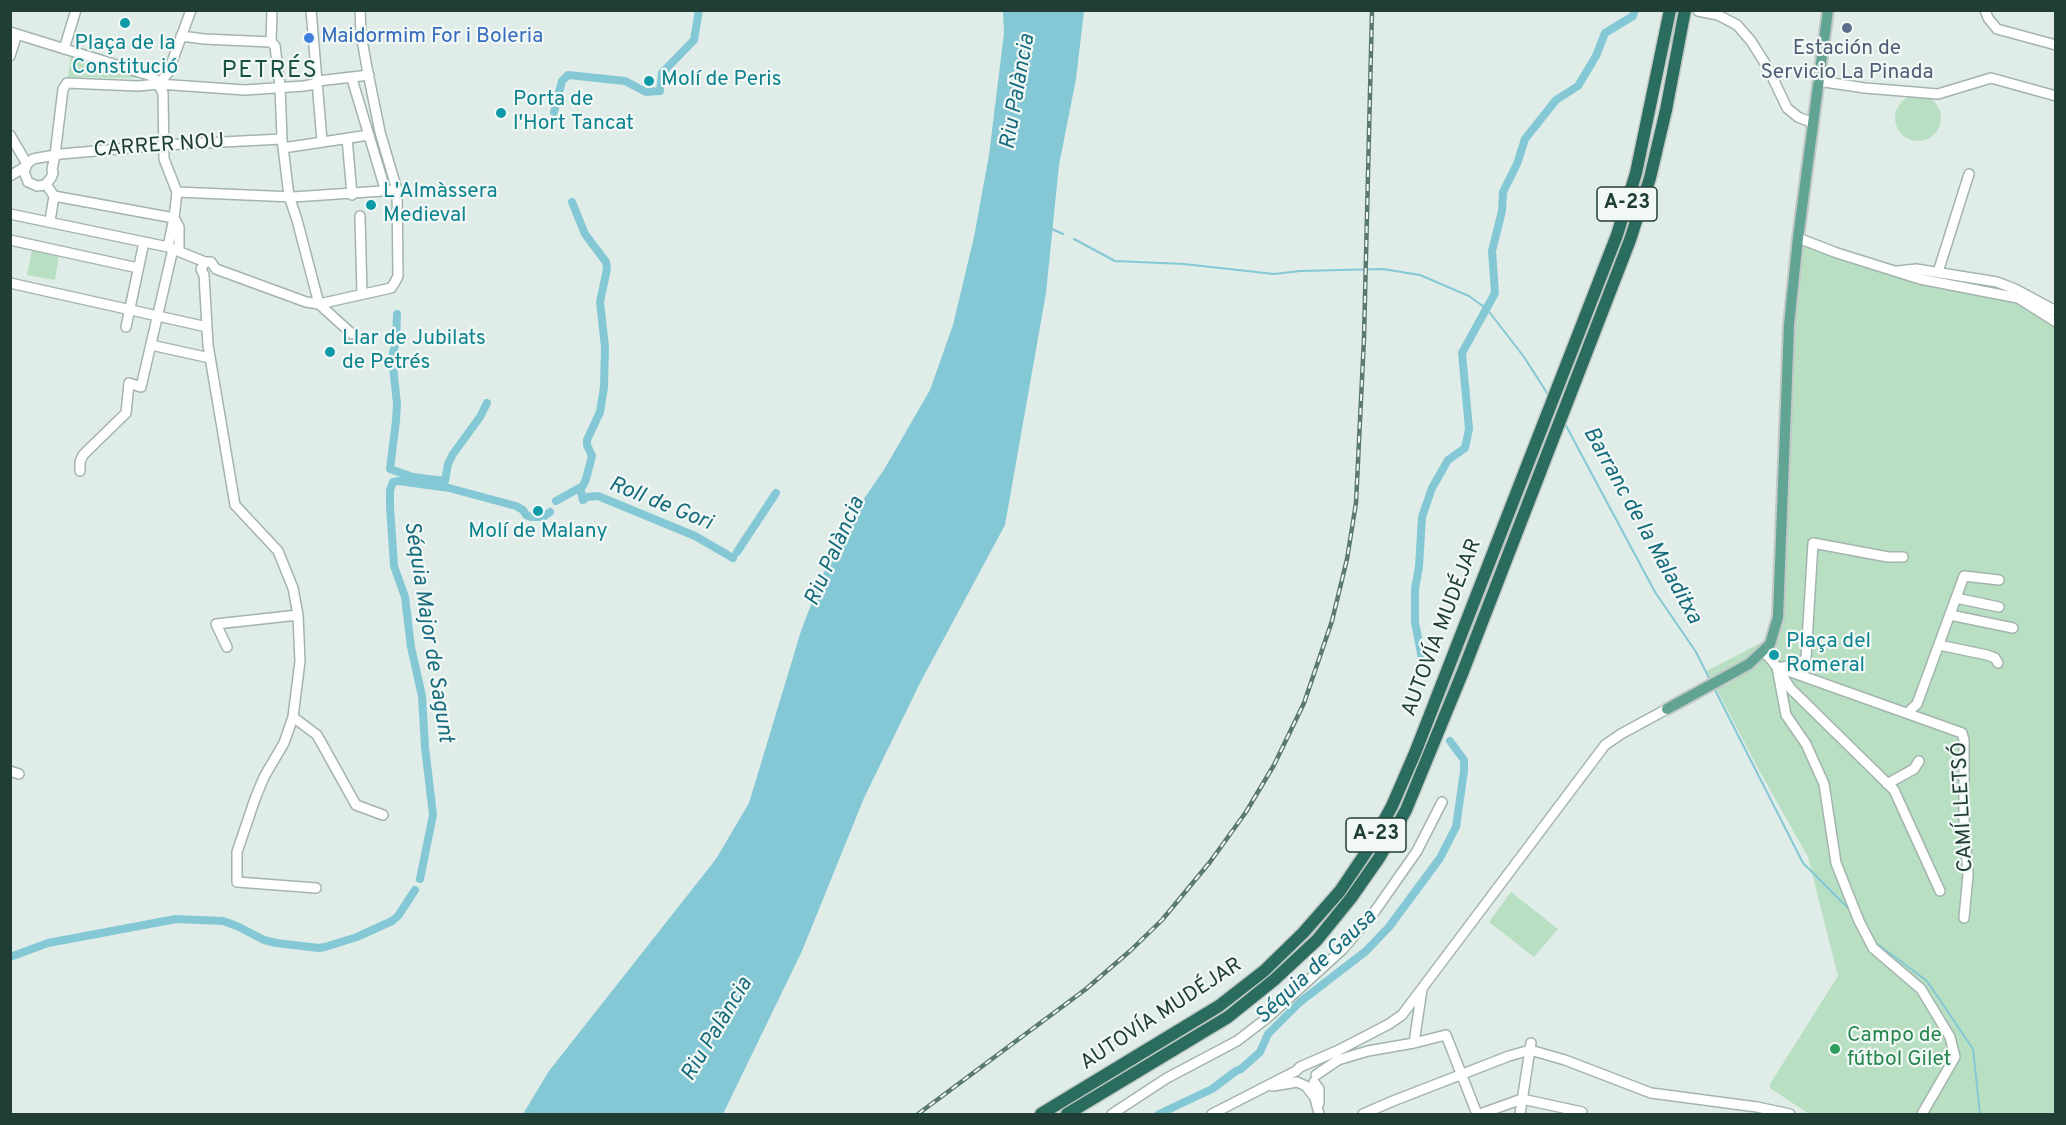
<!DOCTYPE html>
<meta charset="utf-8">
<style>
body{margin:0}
#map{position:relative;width:2066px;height:1125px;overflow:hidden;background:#e0ece7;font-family:Overpass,sans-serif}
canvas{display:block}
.frame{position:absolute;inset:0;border:12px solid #203e36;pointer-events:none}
</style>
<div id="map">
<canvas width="2066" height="1125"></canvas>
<div class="frame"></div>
</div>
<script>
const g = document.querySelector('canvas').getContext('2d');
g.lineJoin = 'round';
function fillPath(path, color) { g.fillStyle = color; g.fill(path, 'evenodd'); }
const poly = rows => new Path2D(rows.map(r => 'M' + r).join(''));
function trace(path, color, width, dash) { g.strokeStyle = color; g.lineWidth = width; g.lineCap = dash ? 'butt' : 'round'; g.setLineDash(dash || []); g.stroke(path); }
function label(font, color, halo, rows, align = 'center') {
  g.font = font + ' Overpass,sans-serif'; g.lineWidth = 4.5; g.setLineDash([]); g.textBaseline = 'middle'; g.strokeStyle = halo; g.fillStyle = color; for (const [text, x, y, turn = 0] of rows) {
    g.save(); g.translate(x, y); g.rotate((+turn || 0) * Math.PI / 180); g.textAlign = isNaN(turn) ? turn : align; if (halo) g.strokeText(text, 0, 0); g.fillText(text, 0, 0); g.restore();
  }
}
fillPath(poly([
 [71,55,146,78,68,77],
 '1895 118a23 23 0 1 1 46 0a23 23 0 1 1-46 0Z',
 [1798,238,1945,283,1990,292,2055,321,2055,1114,1809,1114,1770,1088,1770,1084,1838,976,1808,857,1759,770,1707,671,1772,637],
 [32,250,59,255,55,280,27,275],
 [1511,892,1558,929,1534,957,1489,922]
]), '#b8dfc2');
fillPath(poly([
 [1003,11,1084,11,1076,79,1059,165,1046,293,1005,525,920,683,864,798,802,951,723,1114,523,1114,549,1071,716,859,749,803,801,631,822,576,853,515,885,468,930,390,953,325,974,237,989,155,1004,33]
]), '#84c8d5');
trace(poly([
 [1052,229,1063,234],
 [1074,239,1115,261,1184,264,1274,274,1300,271,1383,269,1420,275,1469,296,1487,309,1524,357,1549,396],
 [1564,422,1655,592,1696,652,1710,680],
 [1714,688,1803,863,1851,911],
 [1872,940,1927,981,1973,1049,1980,1114]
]), '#84c8d5', 2);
trace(poly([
 [554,112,562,81,568,75,625,81,646,92,660,91,662,73,694,40,699,10],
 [397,314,396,341,392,357,397,404,396,421,390,469,413,477,445,481,448,464,453,454,480,417,487,403],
 [580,488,583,500,587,497,598,496,695,536,733,558],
 [556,501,583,486,586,479,592,456,587,445,587,440,600,412,604,387,605,347,600,302,607,269,606,262,585,234,572,202],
 [737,552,776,493],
 [1422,659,1415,622,1415,589,1419,567,1422,517,1432,488,1448,460,1465,448,1469,429,1462,353,1495,293,1492,251,1502,211,1503,192,1517,164,1525,139,1556,100,1578,86,1596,56,1605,33,1633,16,1635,10],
 [420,879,433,815,425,747,422,696,411,647,405,597,394,566,390,506,390,490,393,482,399,481,449,488,516,506,523,510,526,515,531,517,543,517,550,512],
 [10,957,48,943,176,919,223,921,237,926,264,940,276,943,319,948,325,947,357,937,392,921,398,916,415,890],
 [1159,1114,1212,1089,1236,1071,1241,1069,1260,1052,1268,1034,1300,1002,1366,951,1389,927,1440,858,1456,827,1464,771,1464,760,1450,741]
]), '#84c8d5', 8);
const minor = poly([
 [272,10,271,42,275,46,280,86,282,139,289,196,297,220,319,304,352,334],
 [311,10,322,141],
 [1985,10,1988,18,1997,29,2056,45],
 [1698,11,1718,15,1737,25,1751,41,1768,68,1787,108,1798,117,1813,123],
 [10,32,152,76,158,84,163,93,164,159,177,192,174,218,168,247],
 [181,36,204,39,271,42],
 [64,49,76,10],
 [10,56,17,34],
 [352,79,386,192],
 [1818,81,1865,88,1938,94,1991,78,2056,96],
 [158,84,168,73,191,10],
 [10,135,27,164],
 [347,138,352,195],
 [282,139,164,145,61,154,55,155,38,158,33,159,27,164,24,172,28,182,37,186,45,185,51,178,53,173,52,170,55,155,63,89,67,83,138,86,158,84,245,90,304,86,315,84,318,81,369,75],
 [283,148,369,135],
 [10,176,26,166],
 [46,184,54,196,50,221],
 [177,192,293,197,397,190],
 [54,196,174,218],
 [10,214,168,247,205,262,211,262,216,269],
 [360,216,362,294],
 [174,218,179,227,179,251],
 [1798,238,1837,253,1920,279,2018,298,2056,322],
 [10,240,138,268],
 [205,262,201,269,204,275,208,345,235,505,278,551,293,588,298,615,300,661,293,717,284,743,264,777,255,799,237,852,237,882,316,888],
 [216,269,306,302,319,304,391,288,395,282,398,276,397,190,380,132,367,68,361,34,360,10],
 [1898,271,1916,269,1997,282,2015,289,2056,311],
 [1938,272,1969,174],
 [10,283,207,327],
 [126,327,144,242],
 [151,345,210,358],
 [80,471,80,462,83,455,126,413,129,383,141,387,173,249],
 [1956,598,1999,607],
 [1950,615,2013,628],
 [1939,645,1987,655,1995,658,1998,663],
 [227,647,216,624,298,615],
 [1763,650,1777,667,1962,733,1964,740,1964,819,1968,875,1964,918],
 [1777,667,1786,715,1806,744,1824,784,1836,863,1859,921,1873,948,1921,989,1950,1037,1955,1057,1922,1114],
 [1782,667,1799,665,1806,658,1813,543,1888,557,1903,557],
 [1780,672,1790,688,1894,790,1940,891],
 [1907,713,1917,704,1964,576,1999,580],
 [293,717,317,735,356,805,383,815],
 [10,771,19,774],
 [1887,784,1914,769,1919,761],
 [1414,1043,1422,989],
 [1316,1075,1338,1060,1368,1051,1414,1043,1446,1035,1477,1114],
 [1314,1082,1319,1089,1319,1103],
 [1273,1086,1297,1082,1306,1086,1315,1098,1319,1114],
 [1112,1114,1167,1078,1237,1041,1267,1018,1343,949,1375,911,1417,851,1442,802],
 [1212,1114,1296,1071,1300,1067,1339,1050,1389,1024,1402,1015,1605,745,1621,734,1667,709],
 [1363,1114,1393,1101,1509,1056,1530,1050,1565,1060,1651,1093,1757,1107,1790,1114],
 [1480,1114,1522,1099,1582,1112],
 [1520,1114,1531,1043]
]);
const major = poly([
 [1667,709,1749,664,1770,644,1778,617,1789,325,1798,238,1828,10]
]);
const highway = poly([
 [1041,1114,1219,1006,1264,971,1303,933,1340,891,1369,848,1392,806,1415,753,1617,235,1636,173,1670,10],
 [1067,1114,1228,1017,1274,980,1317,940,1351,898,1379,858,1406,810,1462,674,1630,240,1650,178,1666,110,1685,10]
]);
trace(minor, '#a3b4ae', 12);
trace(major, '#c1c9c7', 14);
trace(highway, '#c1c9c7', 15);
trace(minor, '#fff', 9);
trace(major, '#62a494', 10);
trace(highway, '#2a6c5e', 12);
const rail = poly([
 [918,1114,1086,989,1130,951,1162,920,1210,862,1246,812,1274,765,1304,703,1332,621,1347,559,1356,503,1364,338,1372,10]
]);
trace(rail, '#5a7971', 4.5);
trace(rail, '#f1f8f5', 2, [7]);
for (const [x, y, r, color] of [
 [125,23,6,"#0f9aa8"],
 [1847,28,6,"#5c6f8a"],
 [309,38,6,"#3f7fe0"],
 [649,81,6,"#0f9aa8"],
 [501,113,6,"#0f9aa8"],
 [371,205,6,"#0f9aa8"],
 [330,352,6,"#0f9aa8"],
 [538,511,6,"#0f9aa8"],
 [1774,655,6,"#0f9aa8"],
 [1835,1049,6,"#2e9e5b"]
]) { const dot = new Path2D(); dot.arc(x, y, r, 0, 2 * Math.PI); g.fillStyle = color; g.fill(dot); trace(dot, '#f1f8f5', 2); }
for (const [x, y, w] of [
 [1627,204,60],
 [1376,835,60]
]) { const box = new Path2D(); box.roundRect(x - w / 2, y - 17, w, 34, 4.5); g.fillStyle = '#f1f8f5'; g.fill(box); trace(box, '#203e36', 1.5); }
label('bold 20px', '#203e36', null, [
 ["A-23",1627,204],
 ["A-23",1376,835]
]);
label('21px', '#366cbe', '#f1f8f5', [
 ["Maidormim For i Boleria",321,38]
], 'left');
label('21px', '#0d838f', '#f1f8f5', [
 ["Plaça de la",125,45,"center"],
 ["Constitució",125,69,"center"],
 ["Molí de Peris",661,81],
 ["Porta de",513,101],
 ["l'Hort Tancat",513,125],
 ["L'Almàssera",383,193],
 ["Medieval",383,217],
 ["Llar de Jubilats",342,340],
 ["de Petrés",342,364],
 ["Molí de Malany",538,533,"center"],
 ["Plaça del",1786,643],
 ["Romeral",1786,667]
], 'left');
label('21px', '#4e5e75', '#f1f8f5', [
 ["Estación de",1847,50],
 ["Servicio La Pinada",1847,74]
]);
label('21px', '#203e36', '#f1f8f5', [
 ["CARRER NOU",159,147,-4],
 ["AUTOVÍA MUDÉJAR",1443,628,-69],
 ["CAMÍ LLETSÓ",1964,807,-93],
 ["AUTOVÍA MUDÉJAR",1162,1015,-33]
]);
label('21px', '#27864d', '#f1f8f5', [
 ["Campo de",1847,1037],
 ["fútbol Gilet",1847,1061]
], 'left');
label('italic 22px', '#166b7d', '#f1f8f5', [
 ["Riu Palància",1019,92,-80],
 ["Roll de Gori",660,505,22],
 ["Barranc de la Maladitxa",1641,526,61],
 ["Riu Palància",836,552,-66],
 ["Séquia Major de Sagunt",427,632,81],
 ["Séquia de Gausa",1317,968,-43],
 ["Riu Palància",718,1030,-59]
]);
g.letterSpacing = '1.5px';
label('24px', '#1a5144', '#f1f8f5', [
 ["PETRÉS",270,72]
]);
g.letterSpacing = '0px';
</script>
